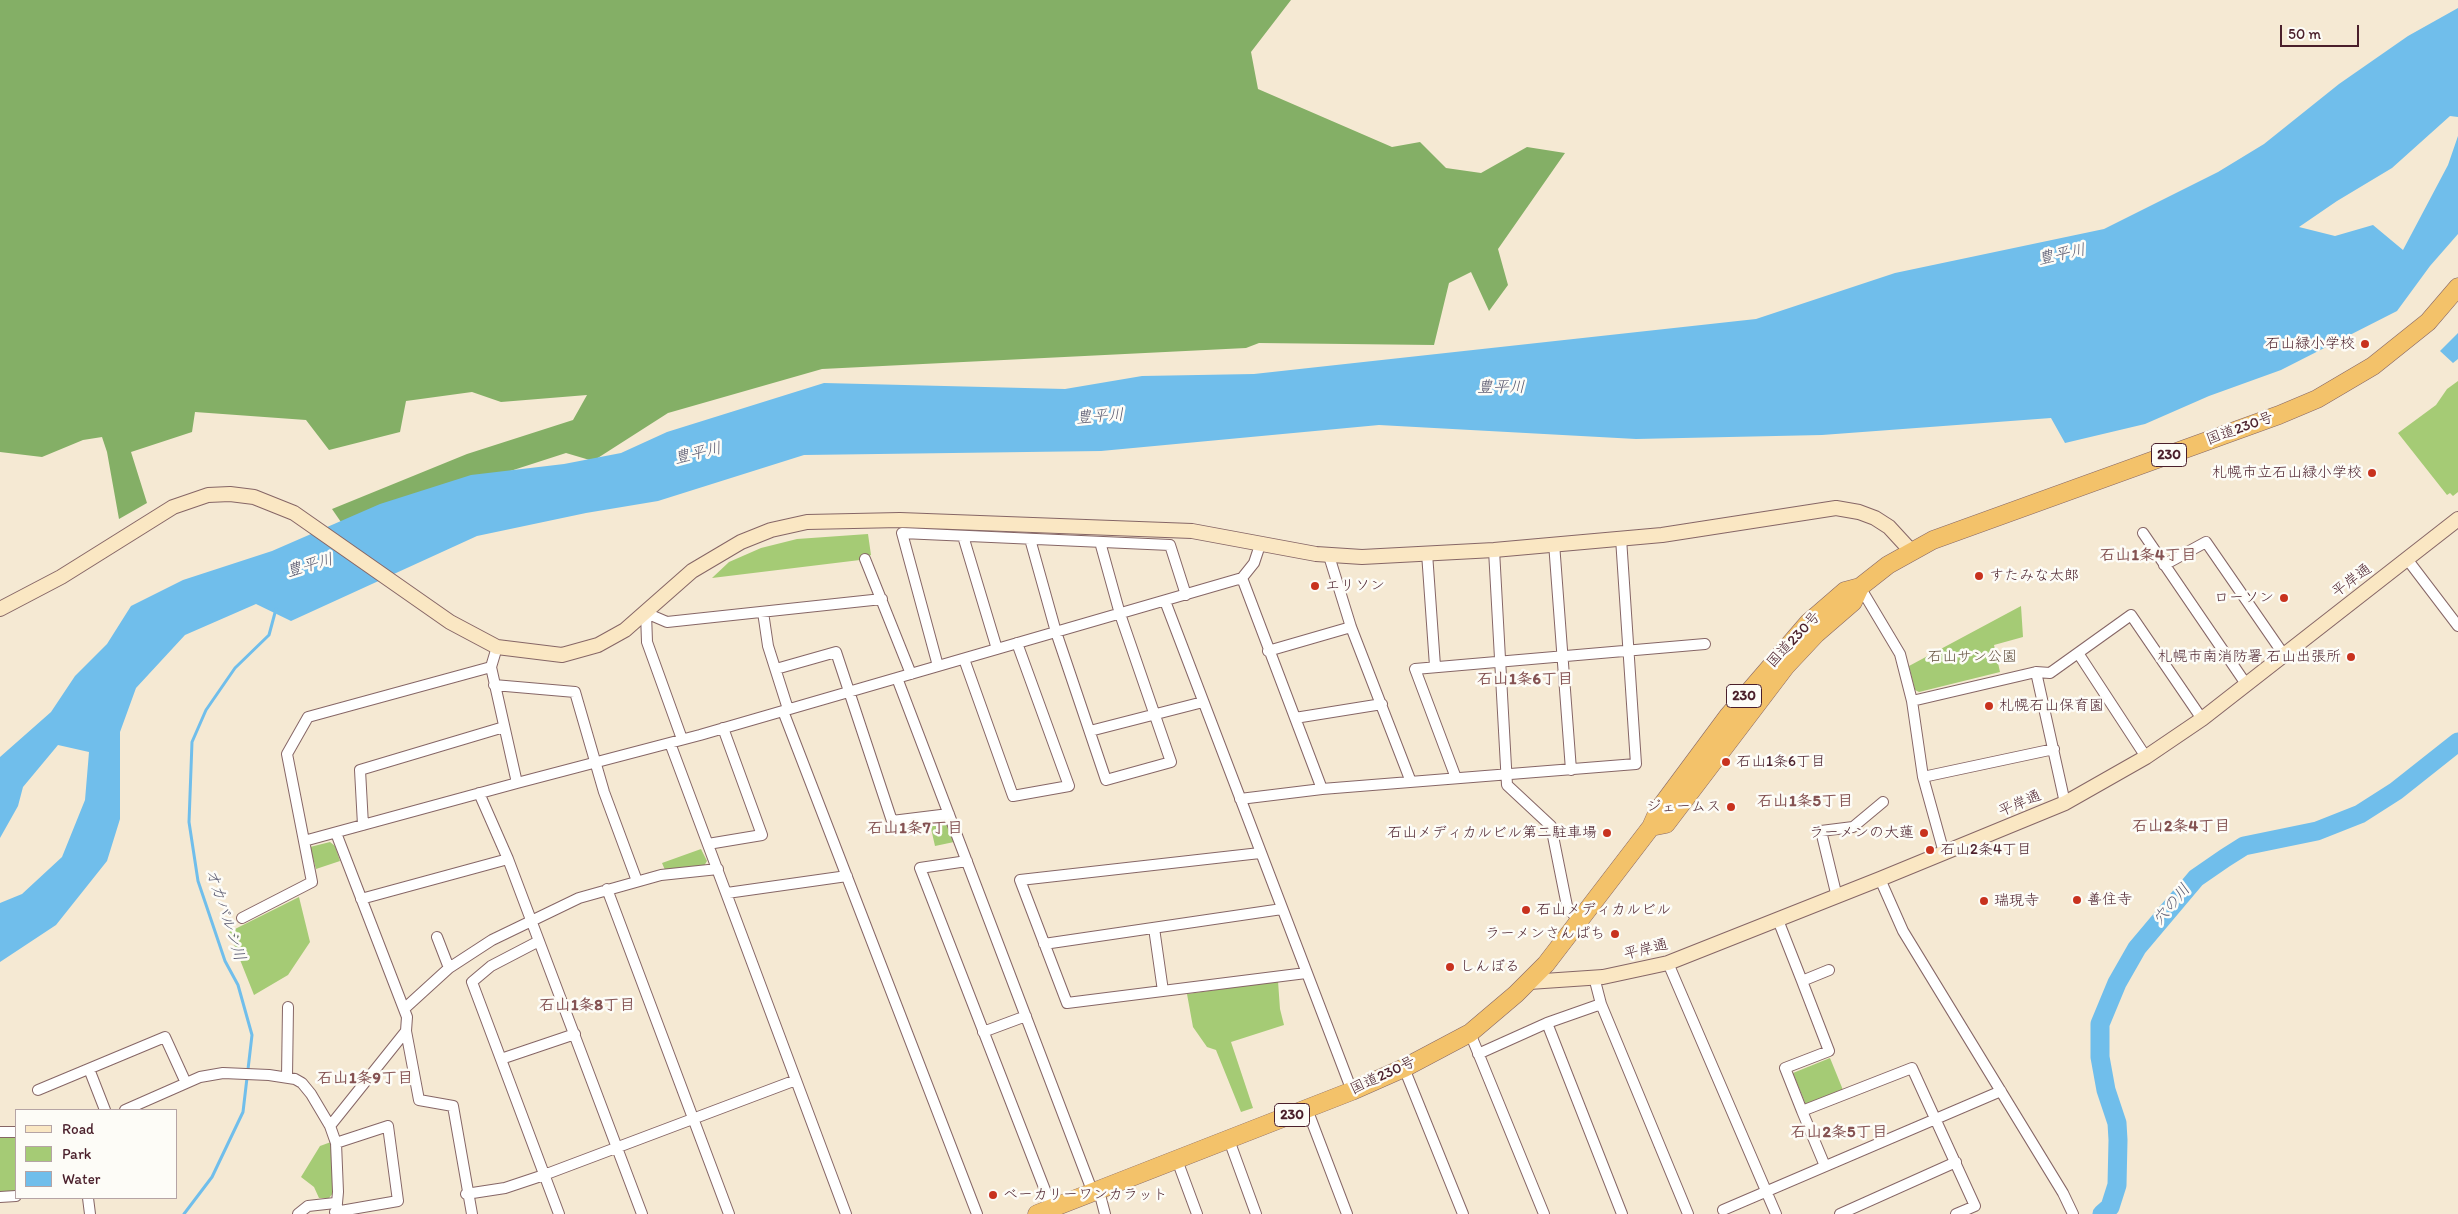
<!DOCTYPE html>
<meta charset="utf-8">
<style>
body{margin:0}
#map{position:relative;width:2458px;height:1214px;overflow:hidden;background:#f5e9d3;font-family:Itim,sans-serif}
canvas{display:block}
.legend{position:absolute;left:15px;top:1109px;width:162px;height:90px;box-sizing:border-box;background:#fdfcf7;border:1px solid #b5a4a5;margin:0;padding:6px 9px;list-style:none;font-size:15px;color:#4a1f2b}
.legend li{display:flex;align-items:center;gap:10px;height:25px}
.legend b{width:25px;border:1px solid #b5a4a5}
.scale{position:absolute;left:2280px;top:25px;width:79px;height:22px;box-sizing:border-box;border:2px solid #4a1f2b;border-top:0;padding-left:6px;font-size:15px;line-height:18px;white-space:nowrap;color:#4a1f2b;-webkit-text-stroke:4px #fdfcf7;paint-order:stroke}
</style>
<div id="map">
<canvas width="2458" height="1214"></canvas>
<ul class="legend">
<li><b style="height:6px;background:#fae7c3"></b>Road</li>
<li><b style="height:14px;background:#a5cb75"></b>Park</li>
<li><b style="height:14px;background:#70beeb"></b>Water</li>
</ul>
<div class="scale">50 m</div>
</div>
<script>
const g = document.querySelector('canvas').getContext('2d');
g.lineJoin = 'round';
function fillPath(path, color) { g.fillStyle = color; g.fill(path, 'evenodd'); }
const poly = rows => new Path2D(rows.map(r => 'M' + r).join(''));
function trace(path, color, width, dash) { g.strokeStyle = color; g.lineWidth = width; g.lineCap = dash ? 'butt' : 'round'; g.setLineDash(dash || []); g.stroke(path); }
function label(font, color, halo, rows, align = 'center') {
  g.font = font + ' Itim,"Klee One",sans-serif'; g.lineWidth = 5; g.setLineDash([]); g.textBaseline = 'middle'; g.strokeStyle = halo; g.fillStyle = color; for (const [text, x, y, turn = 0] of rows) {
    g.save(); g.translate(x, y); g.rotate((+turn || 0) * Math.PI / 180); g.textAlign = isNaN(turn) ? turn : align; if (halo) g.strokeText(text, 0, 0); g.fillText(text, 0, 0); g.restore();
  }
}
fillPath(poly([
 [2458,381,2458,492,2453,496,2450,493,2447,495,2398,433,2436,405,2447,389],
 [868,534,871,555,860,560,712,578,729,562,761,548,797,539],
 [2021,606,2023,637,1994,645,2000,672,1919,692,1915,690,1909,666],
 [942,822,946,823,954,842,935,846,930,824],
 [330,842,335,846,340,861,316,869,310,847],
 [701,849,707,861,704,866,665,870,662,863],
 [299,897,310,942,288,975,254,995,229,932],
 [1278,981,1280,1009,1284,1025,1231,1042,1253,1108,1241,1112,1216,1050,1207,1047,1193,1027,1187,994],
 [1830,1058,1843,1090,1806,1105,1793,1073],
 [0,1138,16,1138,16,1192,0,1193],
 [331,1142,334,1192,329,1198,319,1198,314,1187,301,1177,320,1146]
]), '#a5cb75');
fillPath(poly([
 [0,0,1291,0,1251,52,1258,89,1392,147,1420,142,1446,168,1481,173,1527,147,1565,153,1498,249,1508,285,1489,311,1471,272,1449,283,1434,345,1259,343,1246,348,822,369,668,413,593,461,566,453,343,525,332,509,467,454,573,420,587,395,501,402,472,392,406,401,400,432,329,450,306,420,195,412,192,432,131,452,147,503,119,519,107,452,102,437,83,440,42,457,0,452]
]), '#84af66');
fillPath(poly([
 [2458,8,2458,117,2450,116,2392,168,2337,201,2299,227,2335,236,2373,225,2403,250,2448,165,2458,136,2458,234,2430,266,2397,311,2281,370,2209,396,2145,424,2065,443,2051,418,1822,435,1636,439,1379,425,1101,451,804,455,658,501,586,513,477,536,291,621,256,604,185,635,136,688,120,732,120,819,107,861,56,925,0,962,0,903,22,894,62,857,85,800,89,752,58,745,23,787,18,806,0,838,0,757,51,712,75,676,107,644,131,606,183,580,272,551,380,504,471,475,564,464,621,453,667,432,824,383,1065,389,1142,376,1254,374,1756,319,1895,273,2104,229,2218,172,2264,144,2339,84,2408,36],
 [2458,333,2458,359,2453,363,2440,351]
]), '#70beeb');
trace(poly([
 [184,1214,212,1177,243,1112,252,1035,238,985,225,961,198,881,189,822,192,742,206,710,235,668,269,635,276,609]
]), '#70beeb', 3);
trace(poly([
 [2102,1214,2110,1207,2117,1185,2118,1140,2117,1123,2106,1090,2100,1057,2100,1024,2117,983,2137,948,2196,878,2225,858,2244,846,2317,831,2360,814,2396,791,2458,742]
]), '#70beeb', 19);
const street = poly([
 [2143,533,2246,684],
 [963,536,997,649],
 [1030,539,1056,632,1106,780,1171,762,1120,614,1100,542],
 [1554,543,1571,770],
 [1494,550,1507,785,1551,826,1567,906,1579,922],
 [1427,553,1435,666],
 [1329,556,1351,627,1411,782],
 [865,559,911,674],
 [2407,559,2458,626],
 [2164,565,2206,542,2284,655],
 [1242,578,1322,789],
 [1860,587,1900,654,1912,701,1923,777,2054,749],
 [1165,601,1352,1091],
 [763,612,768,646,788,709],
 [497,647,491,667,517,783,700,735,1242,578,1254,563,1260,545],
 [1268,651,1351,627],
 [2078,653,2146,757],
 [964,659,1013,796,1069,786,1017,643],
 [938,666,902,533,1170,545,1186,595],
 [776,669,836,652,892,821,949,814],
 [2036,672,2065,803],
 [897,678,1093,1193],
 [494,685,575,692,604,792,637,881],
 [1912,701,2036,672,2050,673,2131,615,2202,719],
 [783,711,977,1214],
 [1295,718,1382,704],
 [1090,731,1203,702],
 [682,739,647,642,646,613,667,622,882,599],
 [670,743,846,1214],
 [1923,777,1944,853],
 [1456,778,1415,669,1705,644],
 [479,793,508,859,642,1214],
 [1240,799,1322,789,1636,764,1621,538],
 [363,825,360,770,504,727],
 [336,833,407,1017,406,1031,419,1100,453,1106,472,1214],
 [304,841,517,783],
 [708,844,762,835,723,728],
 [1260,853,1020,880,1067,1003,1306,973],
 [967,861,920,868,1052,1208],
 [1880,879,1903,931,2063,1193,2073,1214],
 [607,889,729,1214],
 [727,893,847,876],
 [1837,897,1821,831,1853,827,1883,802],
 [361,899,508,859],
 [242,918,312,882,287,754,308,717,491,667],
 [1778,920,1802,981,1829,970],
 [1154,928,1163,991],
 [437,937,449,968],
 [539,941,491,966,472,982,559,1214],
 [1044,944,1282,909],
 [1668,963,1776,1214],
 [1601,1004,1688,1214],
 [404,1009,449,968,492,940,579,898,661,875,718,869],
 [1547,1023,1622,1214],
 [983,1032,1026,1016],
 [1470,1033,1544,1214],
 [1478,1054,1547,1023,1601,1004,1594,977],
 [501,1059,575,1034],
 [1404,1068,1463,1214],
 [89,1069,105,1110],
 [287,1077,288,1007],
 [38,1090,165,1037,186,1083],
 [1307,1109,1347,1214],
 [125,1110,200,1077,223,1073,269,1075,295,1079,302,1083,311,1094,330,1126,336,1143,338,1192,336,1214],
 [1802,1111,1785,1068,1829,1051,1802,981],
 [330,1126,406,1031],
 [0,1132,16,1132],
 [1229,1140,1256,1214],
 [1177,1160,1197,1214],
 [1825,1166,1802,1111,1912,1068,1975,1206,1956,1214],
 [1099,1191,1105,1214],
 [466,1194,505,1188,544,1175,796,1080],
 [0,1197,16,1196],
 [88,1198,90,1214],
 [1723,1210,2001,1091],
 [335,1212,398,1201,388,1126,336,1143],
 [298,1214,308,1206,335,1203],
 [1840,1214,1956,1162]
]);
const secondary = poly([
 [0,609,61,577,173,507,208,495,230,494,254,497,294,513,450,622,497,647,562,655,598,645,625,630,692,571,741,542,771,530,807,522,900,520,1192,531,1316,554,1362,557,1494,550,1662,535,1836,508,1859,512,1875,518,1889,527,1912,552],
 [1529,982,1603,977,1668,963,1880,879,2065,803,2146,757,2202,719,2458,519]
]);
const highway = poly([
 [1651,827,1666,824,1786,666,1816,634,1853,602,1860,587],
 [1037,1214,1352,1091,1404,1068,1470,1033,1516,994,1546,964,1651,827,1659,809,1728,716,1808,623,1845,591,1860,587,1888,565,1933,540,2279,415,2317,399,2373,366,2428,322,2458,287]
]);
trace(street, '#866666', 12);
trace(secondary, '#866666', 16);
trace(highway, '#866666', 19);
trace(street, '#fff', 10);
trace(secondary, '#fae7c3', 14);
trace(highway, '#f3c26a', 18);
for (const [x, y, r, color] of [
 [2365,344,5,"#c8321e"],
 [2372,473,5,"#c8321e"],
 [1979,576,5,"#c8321e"],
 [1315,586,5,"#c8321e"],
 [2284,598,5,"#c8321e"],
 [2351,657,5,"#c8321e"],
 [1989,706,5,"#c8321e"],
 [1726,762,5,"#c8321e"],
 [1731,807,5,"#c8321e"],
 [1607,833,5,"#c8321e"],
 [1924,833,5,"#c8321e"],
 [1930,850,5,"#c8321e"],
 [2077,900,5,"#c8321e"],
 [1984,901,5,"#c8321e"],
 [1526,910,5,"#c8321e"],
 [1615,934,5,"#c8321e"],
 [1450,967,5,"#c8321e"],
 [993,1195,5,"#c8321e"]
]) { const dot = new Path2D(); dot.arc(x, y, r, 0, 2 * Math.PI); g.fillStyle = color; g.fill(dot); trace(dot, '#fdfcf7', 2); }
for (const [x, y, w] of [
 [2169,455,35],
 [1744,696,35],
 [1292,1115,35]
]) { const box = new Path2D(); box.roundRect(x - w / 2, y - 11.5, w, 23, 4); g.fillStyle = '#fdfcf7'; g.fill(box); trace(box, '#4a1f2b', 1); }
label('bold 14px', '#4a1f2b', null, [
 ["230",2169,455],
 ["230",1744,696],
 ["230",1292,1115]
]);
label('15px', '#4a1f2b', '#fdfcf7', [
 ["石山緑小学校",2355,344,"right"],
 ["札幌市立石山緑小学校",2362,473,"right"],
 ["すたみな太郎",1989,576],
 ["エリソン",1325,586],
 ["ローソン",2274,598,"right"],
 ["札幌市南消防署 石山出張所",2341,657,"right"],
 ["札幌石山保育園",1999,706],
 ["石山1条6丁目",1736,762],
 ["ジェームス",1721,807,"right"],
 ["石山メディカルビル第二駐車場",1597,833,"right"],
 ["ラーメンの大蓮",1914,833,"right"],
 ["石山2条4丁目",1940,850],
 ["善住寺",2087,900],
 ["瑞現寺",1994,901],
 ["石山メディカルビル",1536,910],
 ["ラーメンさんぱち",1605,934,"right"],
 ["しんぼる",1460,967],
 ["ベーカリーワンカラット",1003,1195]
], 'left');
label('15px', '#4a1f2b', '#fdfcf7', [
 ["国道230号",2240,429,-20],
 ["平岸通",2352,581,-37],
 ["国道230号",1794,640,-47],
 ["平岸通",2020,804,-23],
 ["平岸通",1646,950,-14],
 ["国道230号",1383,1076,-25]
]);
label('15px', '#655341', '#fdfcf7', [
 ["石山サン公園",1972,657]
]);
label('italic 16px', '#57576e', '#fdfcf7', [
 ["豊平川",2062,255,-12],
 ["豊平川",1501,388],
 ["豊平川",1100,417,-4],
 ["豊平川",698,454,-13],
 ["豊平川",310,566,-16],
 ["穴の川",2172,905,-50],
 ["オカバルシ川",225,915,72]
]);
label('bold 16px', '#845252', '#fdfcf7', [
 ["石山1条4丁目",2148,556],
 ["石山1条6丁目",1525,680],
 ["石山1条5丁目",1805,802],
 ["石山2条4丁目",2181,827],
 ["石山1条7丁目",915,829],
 ["石山1条8丁目",587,1006],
 ["石山1条9丁目",365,1079],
 ["石山2条5丁目",1839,1133]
]);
</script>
